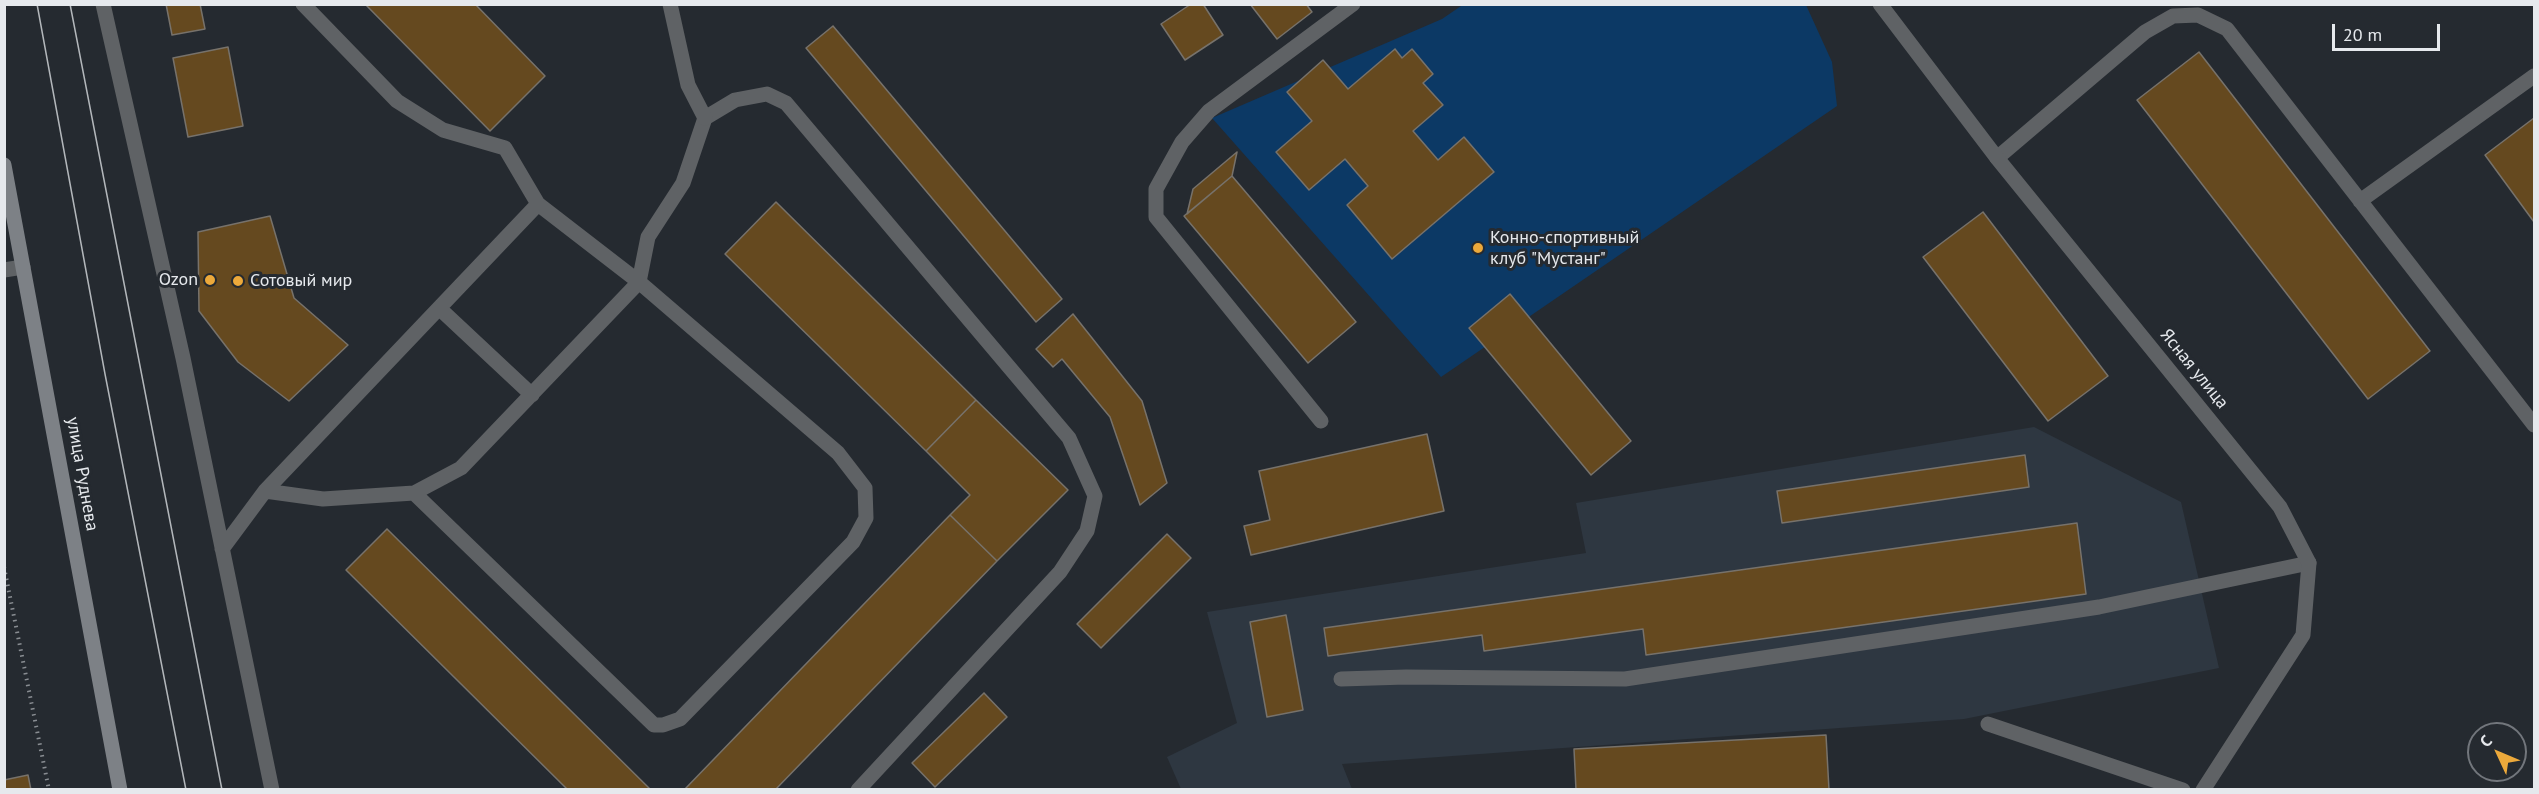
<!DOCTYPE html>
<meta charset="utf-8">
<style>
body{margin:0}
#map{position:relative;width:2539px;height:794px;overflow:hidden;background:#252a30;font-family:"PT Sans",sans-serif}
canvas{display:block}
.frame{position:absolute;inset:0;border:6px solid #e6e9ed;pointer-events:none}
.north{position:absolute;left:2467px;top:722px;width:60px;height:60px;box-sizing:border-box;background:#252a30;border:2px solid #72767c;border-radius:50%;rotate:314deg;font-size:16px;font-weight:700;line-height:24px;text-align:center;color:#e6e9ed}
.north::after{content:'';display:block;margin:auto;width:21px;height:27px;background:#eca93b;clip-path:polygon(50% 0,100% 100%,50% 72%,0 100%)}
.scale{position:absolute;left:2332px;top:24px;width:108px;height:27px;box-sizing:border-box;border:3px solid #e6e9ed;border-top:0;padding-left:8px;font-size:18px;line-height:21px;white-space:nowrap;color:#e6e9ed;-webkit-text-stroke:4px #252a30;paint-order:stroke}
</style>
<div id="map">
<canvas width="2539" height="794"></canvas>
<div class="frame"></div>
<div class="north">С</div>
<div class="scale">20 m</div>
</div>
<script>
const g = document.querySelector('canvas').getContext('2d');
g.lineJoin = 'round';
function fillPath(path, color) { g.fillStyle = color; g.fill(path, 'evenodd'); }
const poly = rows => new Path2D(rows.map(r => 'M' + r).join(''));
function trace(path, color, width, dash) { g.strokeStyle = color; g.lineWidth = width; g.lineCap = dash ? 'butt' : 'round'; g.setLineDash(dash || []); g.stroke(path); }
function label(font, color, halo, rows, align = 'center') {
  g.font = font + ' "PT Sans",sans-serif'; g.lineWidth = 6; g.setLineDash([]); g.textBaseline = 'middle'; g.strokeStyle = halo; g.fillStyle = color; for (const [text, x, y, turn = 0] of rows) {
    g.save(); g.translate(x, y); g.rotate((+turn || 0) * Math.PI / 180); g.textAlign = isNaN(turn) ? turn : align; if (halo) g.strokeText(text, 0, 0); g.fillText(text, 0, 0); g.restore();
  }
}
fillPath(poly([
 [2034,427,2181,502,2219,668,1964,719,1342,764,1352,789,1181,789,1167,757,1237,723,1207,612,1586,553,1576,503]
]), '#2e3741');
fillPath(poly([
 [1464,4,1806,5,1832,62,1837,106,1441,377,1212,118,1442,19]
]), '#0c3965');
const building = poly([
 [166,4,200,4,205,29,172,35,166,4],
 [365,4,475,4,545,76,490,131,365,4],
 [1191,4,1203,4,1223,35,1185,60,1161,24,1191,4],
 [1250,4,1306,4,1312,12,1277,39,1250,4],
 [833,26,1062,299,1036,322,806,48,833,26],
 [228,47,243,126,188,137,173,58,228,47],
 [1395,49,1402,58,1412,49,1433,74,1423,83,1443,105,1413,131,1438,160,1464,137,1494,172,1392,259,1347,205,1368,186,1345,159,1309,190,1276,152,1312,121,1287,92,1323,60,1348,89,1395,49],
 [2199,52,2430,351,2368,399,2137,100,2199,52],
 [2534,118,2534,222,2485,155,2534,118],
 [1237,152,1232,176,1187,214,1193,189,1237,152],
 [1232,176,1356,322,1308,363,1184,216,1232,176],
 [776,202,976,400,926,451,725,254,776,202],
 [1983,212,2108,376,2048,421,1923,257,1983,212],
 [270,216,294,298,348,345,289,401,238,362,199,311,198,232,270,216],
 [1510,294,1631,441,1591,475,1469,328,1510,294],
 [1073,314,1142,401,1167,483,1140,505,1110,417,1062,359,1053,367,1036,349,1073,314],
 [976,400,1068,490,997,561,950,515,970,495,926,451,976,400],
 [1427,434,1444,511,1251,555,1244,526,1270,520,1259,471,1427,434],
 [2025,455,2029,487,1782,523,1777,491,2025,455],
 [950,515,997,561,775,790,684,790,950,515],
 [2077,523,2086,594,1646,655,1643,629,1484,651,1482,635,1328,656,1324,628,2077,523],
 [387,529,651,790,568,790,346,570,387,529],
 [1167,534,1191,558,1101,648,1077,624,1167,534],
 [1286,615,1303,710,1267,717,1250,622,1286,615],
 [984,693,1007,717,935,787,912,763,984,693],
 [1826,735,1829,790,1576,790,1574,749,1826,735],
 [28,775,31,790,4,790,4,780,28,775]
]);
fillPath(building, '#65491f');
trace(building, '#77726b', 1.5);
trace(poly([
 [4,567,49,790]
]), '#898d92', 4, [1.5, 4.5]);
trace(poly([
 [103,4,183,358,272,790],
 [303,4,397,101,443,130,505,148,538,204],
 [1997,158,2145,32,2173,16,2198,15,2227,29,2534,425],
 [2360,201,2534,76],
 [4,270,23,267],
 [439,308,532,395],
 [1321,421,1156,217,1156,189,1182,142,1209,111,1353,4],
 [265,491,323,499,414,493,461,468,639,282,648,237,683,183,705,118,735,100,767,94,786,103,1069,438,1095,496,1087,531,1060,572,858,790],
 [222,549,265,491,538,204,639,282,838,453,865,488,866,518,853,542,680,719,663,725,654,725,414,493],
 [1341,679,1406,677,1625,679,2099,607,2309,563],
 [1988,724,2183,790]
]), '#5f6265', 15);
trace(poly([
 [670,4,688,85,705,118],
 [1880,4,1997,158,2280,507,2309,563,2303,635,2203,790]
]), '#5f6265', 15);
trace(poly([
 [4,165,120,790]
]), '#7d8186', 15);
trace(poly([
 [37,4,105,374,186,790],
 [70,4,222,790]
]), '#b3b7bb', 1.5);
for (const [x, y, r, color] of [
 [1478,248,6,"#eca93b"],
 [210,280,6,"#eca93b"],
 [238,281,6,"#eca93b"]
]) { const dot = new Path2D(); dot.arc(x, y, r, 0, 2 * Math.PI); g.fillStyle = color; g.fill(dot); trace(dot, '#252a30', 2); }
label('18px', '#e6e9ed', '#252a30', [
 ["Конно-спортивный",1490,238],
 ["клуб \"Мустанг\"",1490,259],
 ["Ozon",198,280,"right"],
 ["Сотовый мир",250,281]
], 'left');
label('18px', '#e6e9ed', '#252a30', [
 ["Ясная улица",2194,369,51],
 ["улица Руднева",82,474,80]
]);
</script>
